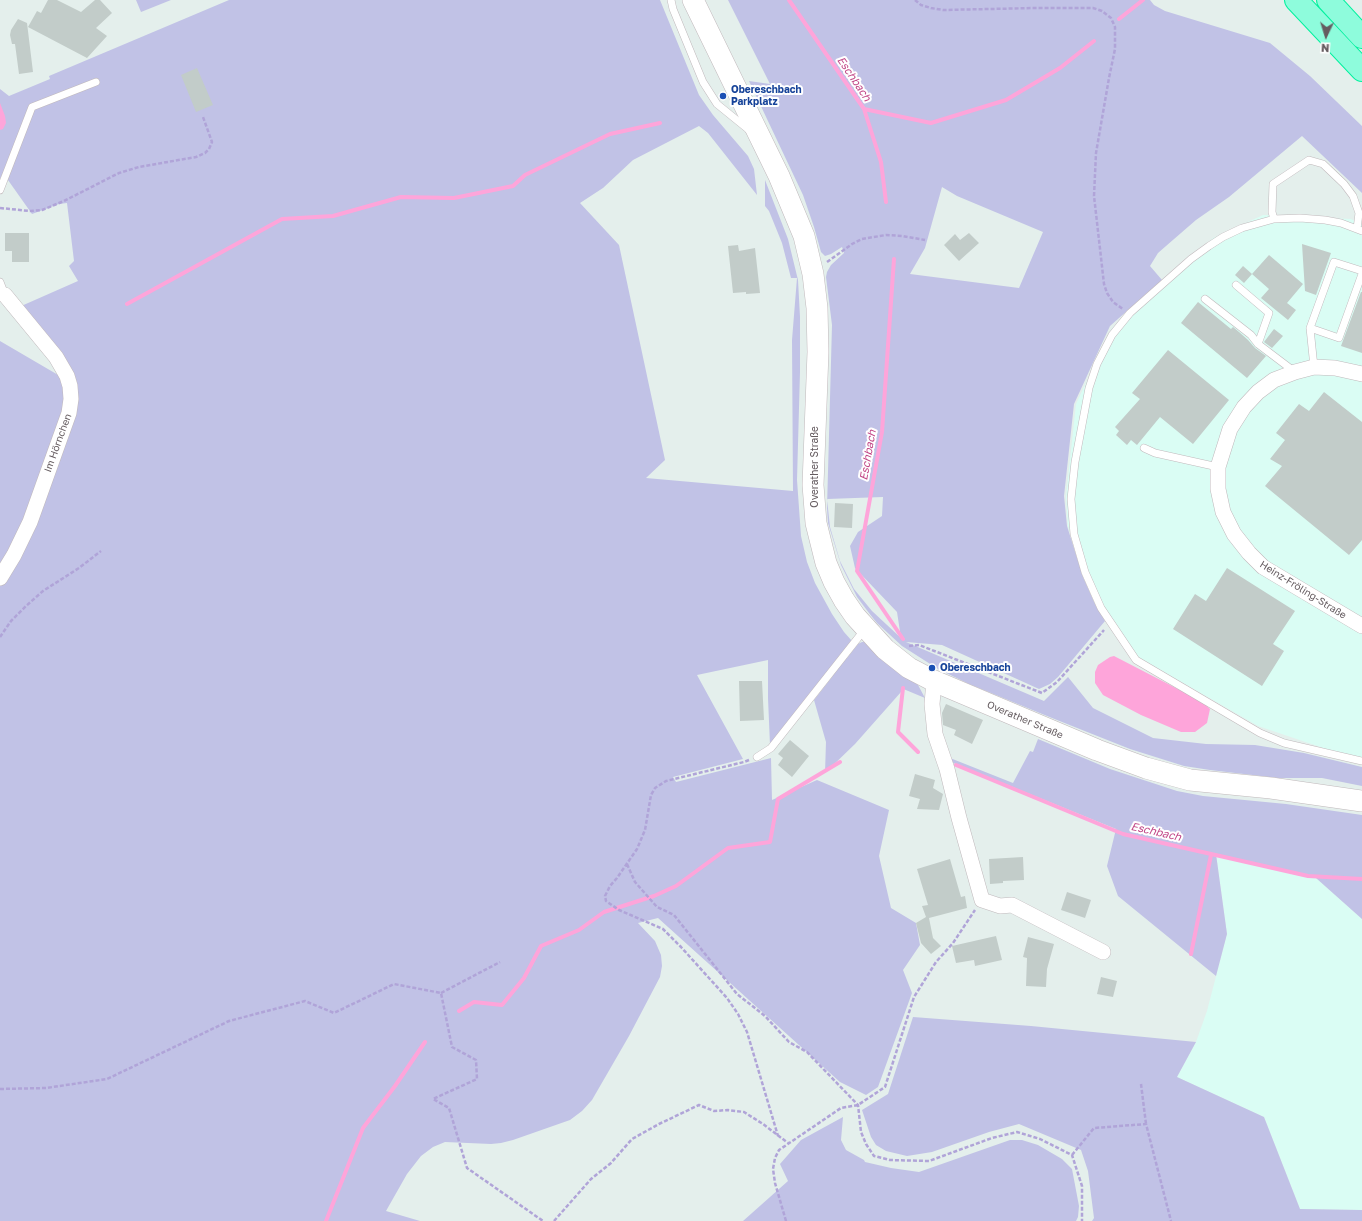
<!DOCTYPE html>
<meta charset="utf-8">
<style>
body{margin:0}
#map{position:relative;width:1362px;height:1221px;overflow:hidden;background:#e4efec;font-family:"Golos Text",sans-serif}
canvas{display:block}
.north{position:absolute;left:1306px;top:16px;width:40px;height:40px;-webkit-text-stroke:3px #fff;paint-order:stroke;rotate:184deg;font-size:11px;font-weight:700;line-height:16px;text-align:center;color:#655c60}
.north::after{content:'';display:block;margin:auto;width:14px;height:18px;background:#655c60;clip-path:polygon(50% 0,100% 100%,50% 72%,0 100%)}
</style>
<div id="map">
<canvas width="1362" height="1221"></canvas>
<div class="north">N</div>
</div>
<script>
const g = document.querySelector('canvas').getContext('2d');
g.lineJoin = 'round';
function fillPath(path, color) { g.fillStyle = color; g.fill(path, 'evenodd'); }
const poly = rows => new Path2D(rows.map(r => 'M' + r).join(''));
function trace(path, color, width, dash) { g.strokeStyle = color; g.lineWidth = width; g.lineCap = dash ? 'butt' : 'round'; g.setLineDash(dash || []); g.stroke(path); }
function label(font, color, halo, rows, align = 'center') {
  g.font = font + ' "Golos Text",sans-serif'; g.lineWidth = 4; g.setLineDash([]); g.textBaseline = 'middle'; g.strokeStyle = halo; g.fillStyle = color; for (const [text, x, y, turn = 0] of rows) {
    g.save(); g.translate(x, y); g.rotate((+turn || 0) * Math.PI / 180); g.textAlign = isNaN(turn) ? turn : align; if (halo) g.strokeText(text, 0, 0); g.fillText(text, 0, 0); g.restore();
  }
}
fillPath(poly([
 [1263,215,1351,219,1362,225,1362,761,1258,726,1138,657,1107,621,1084,577,1068,526,1066,497,1076,404,1112,328,1213,238],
 [1216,854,1316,878,1362,919,1362,1210,1300,1209,1264,1117,1177,1077,1196,1042,1207,1011,1227,934]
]), '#dafdf4');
fillPath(poly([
 [136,0,171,0,141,12],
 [229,0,660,0,699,95,713,115,748,156,754,169,757,195,708,133,699,126,633,160,603,188,580,203,619,245,665,460,646,478,793,491,792,340,797,278,791,278,782,243,769,211,765,206,765,180,788,239,798,280,800,317,800,372,797,480,801,536,807,562,815,583,832,614,844,632,852,641,770,745,768,698,768,660,697,675,743,759,673,777,676,782,771,758,772,800,817,780,889,810,879,856,891,908,916,923,920,945,903,970,912,993,878,1087,866,1095,840,1082,658,918,638,923,655,941,661,955,662,966,660,977,629,1036,592,1100,582,1111,570,1120,513,1140,501,1143,491,1144,445,1142,433,1147,421,1156,407,1174,386,1211,420,1221,0,1221,0,586,17,557,75,400,19,307,78,281,69,266,74,261,67,203,59,204,32,214,3,173,0,179,0,89,9,96,50,79,49,76],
 [728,0,1150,0,1154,5,1165,11,1270,43,1310,76,1362,126,1362,193,1302,136,1229,197,1196,220,1166,246,1158,253,1150,266,1162,280,1110,326,1074,404,1064,496,1067,526,1083,577,1095,604,1105,621,1058,677,1050,684,1039,689,942,645,906,642,1044,701,1068,677,1093,708,1153,738,1206,744,1255,745,1304,753,1362,767,1362,786,1322,778,1278,778,1210,770,1184,766,1130,749,1052,718,969,684,938,669,902,646,877,623,869,613,857,597,841,565,828,523,827,508,832,325,826,277,827,272,831,265,844,253,842,247,831,254,825,256,821,252,814,227,803,195,749,81,770,84],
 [942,187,957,196,1043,232,1019,288,910,274,925,248],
 [883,497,882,516,858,532,850,546,855,568,897,612,901,638,872,611,854,589,840,561,830,527,827,499],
 [0,341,65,379,67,399,25,524,0,571],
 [862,642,864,642,882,658,918,685,925,698,901,688,901,692,855,744,825,773,826,742,814,700,832,677,844,655,847,658,858,644],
 [1038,739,1110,769,1177,791,1203,796,1286,804,1362,815,1362,919,1316,878,1216,854,1227,934,1216,976,1118,896,1107,866,1116,829,946,760,945,756,1013,783,1030,751,1033,752],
 [913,1017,1031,1026,1196,1042,1177,1077,1264,1117,1300,1209,1362,1210,1362,1221,1092,1221,1094,1218,1088,1171,1081,1150,1019,1124,989,1132,932,1152,907,1156,886,1151,876,1145,871,1137,862,1110,888,1094],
 [843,1117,841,1140,846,1150,864,1160,865,1162,891,1168,919,1172,1010,1140,1022,1140,1038,1145,1062,1159,1072,1169,1079,1206,1078,1217,1076,1221,743,1221,788,1181,780,1164,801,1140]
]), '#c1c2e6');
fillPath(poly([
 [0,103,5,116,6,123,3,129,0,130],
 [1114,656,1203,702,1210,709,1207,723,1195,732,1181,732,1141,715,1103,695,1095,683,1095,672,1098,665,1110,657]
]), '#fea5da');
trace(poly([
 [789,0,864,109,881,162,886,202],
 [1119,19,1143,0],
 [864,109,931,123,1006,100,1060,68,1094,41],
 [894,259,882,432,857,571,903,639],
 [127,304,282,219,333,216,401,197,454,198,513,186,525,175,610,134,660,123],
 [903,688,898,732,918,752],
 [956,765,1123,834,1308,876,1362,879],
 [1191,954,1211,855],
 [459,1011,474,1002,502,1005,524,978,541,946,579,930,604,912,654,896,676,886,728,848,770,842,778,799,840,762],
 [326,1221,363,1128,395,1086,425,1042]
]), '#fea5da', 4);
fillPath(poly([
 [48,0,57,0,81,12,95,0,100,0,112,13,96,28,107,36,87,58,28,27,37,11,41,13],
 [18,19,27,23,33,72,19,74,15,44,12,44,10,35,11,30],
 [197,68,213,105,196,112,181,75],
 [5,233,29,233,29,262,12,262,12,251,5,251],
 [969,233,979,243,959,261,944,245,955,234,960,240],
 [1302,244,1331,253,1316,295,1305,291],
 [738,245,739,251,755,248,760,293,746,294,746,292,733,293,728,246],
 [1269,255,1303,284,1287,303,1296,310,1288,320,1261,298,1269,289,1252,274],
 [1243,266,1252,274,1244,283,1235,275],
 [1361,292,1362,292,1362,353,1341,346],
 [1198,302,1231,329,1233,327,1239,332,1248,340,1255,348,1266,356,1247,378,1181,323],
 [1274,329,1283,336,1272,348,1264,342],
 [1168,350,1229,400,1193,444,1160,417,1137,445,1131,440,1127,445,1116,435,1119,431,1115,427,1140,399,1132,393],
 [1324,392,1362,422,1362,540,1349,555,1265,486,1282,466,1270,459,1285,440,1276,433,1299,404,1309,411],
 [835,503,853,504,852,528,834,527],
 [1227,568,1295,611,1273,644,1284,651,1262,686,1173,629,1195,594,1206,601],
 [739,681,762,681,764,720,740,721],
 [946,704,983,720,972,744,954,735,956,730,943,725,942,713],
 [790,740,809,756,792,777,778,765,783,758,778,754],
 [915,774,935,780,933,788,943,794,939,810,917,809,920,799,909,796],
 [1023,857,1024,880,1003,881,1003,883,990,884,989,859],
 [950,859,961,897,965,896,967,908,929,918,933,938,941,946,931,954,921,943,916,923,926,917,922,906,928,905,917,869],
 [1067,892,1091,900,1085,918,1061,910],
 [996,936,1002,960,975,966,974,960,956,963,952,946],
 [1028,937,1054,944,1047,969,1046,987,1026,986,1027,958,1023,957],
 [1101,977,1117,981,1113,997,1097,994]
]), '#c2ccc9');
const lane = poly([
 [671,0,673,9,703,82,717,104,749,130],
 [0,190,32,107,96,82],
 [1274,219,1272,212,1273,184,1309,160,1323,164,1344,184,1353,196,1359,213,1357,229],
 [1362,231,1341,223,1325,220,1300,218,1274,219,1242,228,1223,237,1209,246,1191,259,1130,313,1112,335,1097,364,1089,388,1075,462,1071,499,1074,534,1085,572,1101,608,1136,660,1260,733,1284,743,1362,761],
 [0,282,5,295],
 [1236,285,1269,313,1258,344],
 [1205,299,1251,335,1258,344,1295,372],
 [1310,328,1339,338,1362,274],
 [1314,367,1310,328,1334,262,1362,271],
 [1144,448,1155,453,1218,467],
 [757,757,771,748,865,629]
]);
const street = poly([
 [1362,374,1335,368,1314,367,1295,372,1274,380,1258,392,1244,407,1230,429,1218,467,1218,489,1223,512,1234,534,1249,553,1263,567,1362,626],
 [0,578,14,555,30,522,69,413,71,399,70,386,67,376,56,357,5,295],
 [934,681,932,704,935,734,947,769,959,818,982,900,1000,906,1012,905,1103,952]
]);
const secondary = poly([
 [693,0,779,176,804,236,813,274,817,308,818,352,813,485,816,523,826,563,834,582,844,600,855,616,885,649,909,668,934,681,1097,750,1146,768,1190,780,1271,788,1362,801]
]);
const highway = poly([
 [1296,0,1362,70],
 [1328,0,1362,37]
]);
trace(lane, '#c0b9bc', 8);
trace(street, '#c0b9bc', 16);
trace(secondary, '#c0b8bb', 22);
trace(highway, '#02f19e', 24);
trace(poly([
 [915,0,921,5,931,8,943,10,1036,8,1093,8,1102,11,1111,18,1115,27,1115,49,1109,78,1096,153,1094,196,1104,284,1107,293,1113,302,1123,309],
 [0,208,30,211,42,210,64,201,119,173,139,167,196,157,205,153,209,149,212,142,203,117],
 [827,262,852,244,862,239,886,235,902,236,925,240],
 [0,637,11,621,26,606,43,591,79,568,101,551],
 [909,646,919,645,1042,693,1057,682,1104,630],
 [749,760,744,762,666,781,655,788,651,795,645,830,637,849,617,878,610,886,605,896,606,901,619,910,663,929,681,947,727,998,738,1014,747,1032,778,1136],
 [627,864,635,882,657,907,674,915,737,994,765,1016,789,1042,807,1052,858,1105,861,1132,866,1144,874,1156,890,1160,929,1161,992,1138,1017,1132,1040,1139,1072,1155,1082,1186,1082,1221],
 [441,993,500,962],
 [1141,1084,1146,1124],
 [0,1089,46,1088,107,1079,229,1021,305,1001,334,1013,394,984,441,993,452,1047,476,1060,477,1079,433,1099,449,1108,467,1168,543,1221],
 [1072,1155,1094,1128,1146,1124,1171,1221],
 [554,1221,591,1179,611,1163,632,1139,659,1124,699,1105,714,1111,728,1110,744,1112,763,1124,788,1143],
 [786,1221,775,1183,773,1169,775,1158,779,1150,841,1108,858,1105,885,1087,914,997,936,962,953,943,975,910]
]), '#b0a4d8', 2.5, [4, 2]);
trace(lane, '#fff', 7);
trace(street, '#fff', 15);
trace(secondary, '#fff', 21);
trace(highway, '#8efcdc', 22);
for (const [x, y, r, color] of [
 [723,96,4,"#1a4fb4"],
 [932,668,4,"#1a4fb4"]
]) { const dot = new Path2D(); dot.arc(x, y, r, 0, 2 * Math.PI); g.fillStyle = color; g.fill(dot); trace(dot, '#fff', 1.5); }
label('bold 10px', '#164399', '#fff', [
 ["Obereschbach",731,90],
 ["Parkplatz",731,102],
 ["Obereschbach",940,668]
], 'left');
label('10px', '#655c60', '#fff', [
 ["Im Hörnchen",58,443,-70],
 ["Overather Straße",815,467,-90],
 ["Heinz-Fröling-Straße",1303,590,32],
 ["Overather Straße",1025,720,23]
]);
label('italic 11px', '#c24787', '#fff', [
 ["Eschbach",854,79,56],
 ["Eschbach",868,455,-80],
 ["Eschbach",1156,832,13]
]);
</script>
